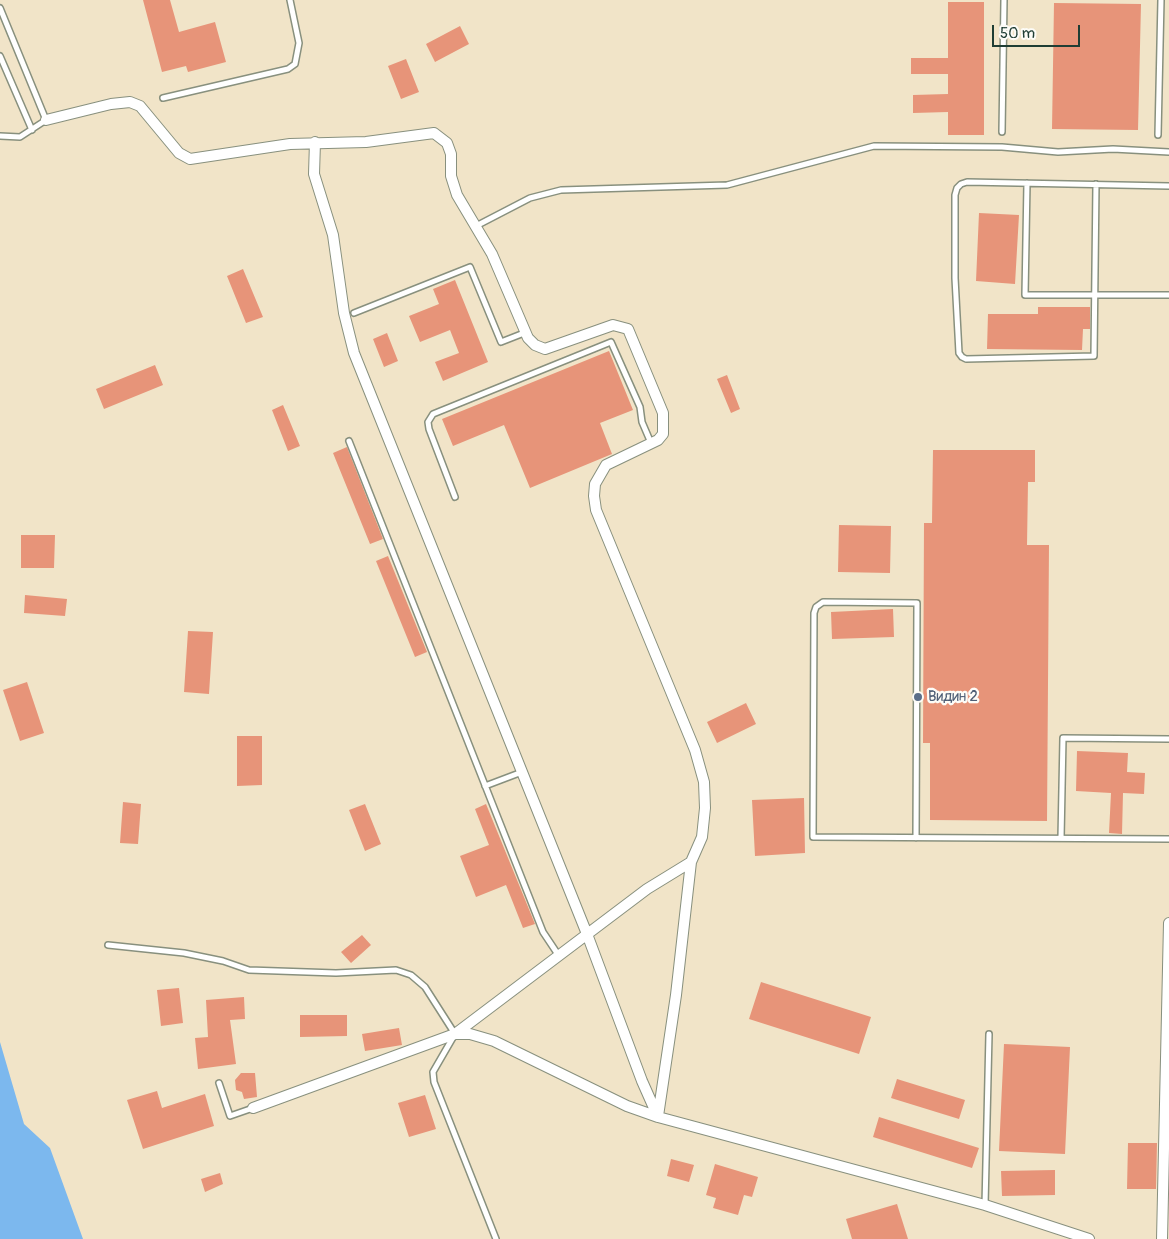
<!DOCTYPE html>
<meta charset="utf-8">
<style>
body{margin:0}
#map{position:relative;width:1169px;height:1239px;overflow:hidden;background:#f1e4c8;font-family:Pangolin,sans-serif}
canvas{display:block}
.scale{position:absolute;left:992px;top:25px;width:88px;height:22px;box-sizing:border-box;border:2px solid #1f3d34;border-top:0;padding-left:6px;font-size:15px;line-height:18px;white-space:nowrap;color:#1f3d34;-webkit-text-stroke:4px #fdfcf7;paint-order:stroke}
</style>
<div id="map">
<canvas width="1169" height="1239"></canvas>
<div class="scale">50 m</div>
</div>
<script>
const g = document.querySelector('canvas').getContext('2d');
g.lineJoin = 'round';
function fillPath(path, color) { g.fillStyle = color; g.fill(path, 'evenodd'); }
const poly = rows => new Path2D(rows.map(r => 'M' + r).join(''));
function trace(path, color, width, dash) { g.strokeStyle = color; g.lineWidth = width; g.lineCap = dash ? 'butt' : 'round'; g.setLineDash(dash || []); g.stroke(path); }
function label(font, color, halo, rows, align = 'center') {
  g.font = font + ' Pangolin,sans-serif'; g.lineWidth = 4.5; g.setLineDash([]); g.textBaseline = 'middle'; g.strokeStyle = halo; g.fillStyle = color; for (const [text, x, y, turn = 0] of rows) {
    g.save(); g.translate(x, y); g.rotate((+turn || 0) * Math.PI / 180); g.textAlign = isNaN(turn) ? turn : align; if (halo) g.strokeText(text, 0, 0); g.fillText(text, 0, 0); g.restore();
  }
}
fillPath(poly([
 [0,1042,24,1124,50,1148,83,1239,0,1239]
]), '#7cb8ee');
fillPath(poly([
 [143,0,170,0,179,32,215,22,226,62,188,72,186,66,162,72],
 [948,2,984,2,984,135,948,135,948,112,913,113,913,95,948,94,948,74,911,74,911,58,948,58],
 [1054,3,1141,4,1138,130,1052,129],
 [460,26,469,44,435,62,426,44],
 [406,59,419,92,401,99,388,66],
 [979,213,1019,215,1015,284,976,281],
 [243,269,263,317,246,323,227,276],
 [455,280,488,362,443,381,435,362,459,353,450,330,420,342,409,316,439,304,433,289],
 [1038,307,1090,307,1090,329,1083,329,1082,350,987,349,988,314,1038,314],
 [387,333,398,361,384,367,373,339],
 [609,351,633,410,600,423,612,454,530,488,504,425,453,446,442,419],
 [155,365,163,385,104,409,96,389],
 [727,375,740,409,731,413,717,379],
 [283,405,300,446,288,451,272,410],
 [347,447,383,539,370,544,333,453],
 [933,450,1035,450,1035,482,1028,482,1027,545,1049,545,1047,821,930,820,930,743,923,743,924,523,932,523],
 [839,525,891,526,890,573,838,572],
 [21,535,55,535,54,568,21,568],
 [388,556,427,652,415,657,376,561],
 [25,595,67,599,65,616,24,613],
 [893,609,894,637,832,639,831,612],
 [188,631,213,632,209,694,184,692],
 [27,682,44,733,20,741,3,690],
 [746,703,756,724,717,743,707,722],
 [237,736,262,736,262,785,237,786],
 [1077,751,1128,753,1127,772,1145,773,1144,794,1123,793,1122,834,1109,833,1111,793,1076,791],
 [804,798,805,853,755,856,752,800],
 [123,802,141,804,138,844,120,843],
 [365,804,381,844,365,851,349,810],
 [486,804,535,924,523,928,506,885,476,897,460,856,489,845,475,809],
 [362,935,371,945,351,963,341,952],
 [761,982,871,1017,859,1054,749,1019],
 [179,988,183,1023,161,1026,157,990],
 [244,997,245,1019,230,1020,236,1064,198,1069,195,1038,208,1037,206,1000],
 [300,1015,347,1015,347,1036,300,1037],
 [399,1028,402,1045,365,1051,362,1034],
 [1004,1044,1070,1047,1065,1154,999,1151],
 [241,1073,255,1073,257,1097,244,1099,242,1092,236,1090,235,1080],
 [897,1079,965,1100,959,1119,891,1098],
 [157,1091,162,1108,205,1094,214,1126,143,1149,127,1100],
 [425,1095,436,1129,409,1137,398,1103],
 [879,1117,979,1148,972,1168,873,1137],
 [1128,1143,1157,1143,1156,1189,1127,1189],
 [671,1159,694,1165,689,1182,667,1176],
 [715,1164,758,1177,752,1197,744,1195,738,1215,713,1208,716,1198,706,1195],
 [1055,1170,1055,1195,1002,1196,1001,1171],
 [220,1173,223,1184,205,1192,201,1179],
 [897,1204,908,1239,852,1239,846,1219]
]), '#e79479');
const service = poly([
 [0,8,46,120,20,137,0,136],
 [0,56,32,130],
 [163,98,288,69,295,64,299,43,290,0],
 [1002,132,1004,0],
 [1158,135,1161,0],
 [1027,183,1025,295,1169,295],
 [1096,184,1094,356,966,359,962,357,959,353,955,278,955,195,957,188,961,184,967,182,1169,186],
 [476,226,530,198,561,190,727,185,874,146,1002,147,1058,152,1113,149,1169,152],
 [354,313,470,267,501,342,524,333],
 [349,441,543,932,559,956],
 [455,497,429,429,428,422,433,414,611,342,640,407,642,422,651,443],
 [485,786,522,772],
 [916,838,917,603,823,602,816,607,814,613,813,837,1169,839],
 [1061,838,1063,738,1169,739],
 [108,945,184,953,223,961,249,970,336,973,396,970,411,975,425,987,455,1034,433,1072,434,1082,496,1239],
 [219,1083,230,1116,253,1108],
 [985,1205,989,1034]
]);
const minor = poly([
 [46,120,111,104,130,102,140,106,179,153,190,159,290,144,366,142,434,133,447,143,451,154,451,176,457,195,492,254,528,338,535,345,545,349,613,325,628,329,663,413,663,434,658,440,606,465,595,484,594,496,596,510,695,750,704,782,705,808,702,837,691,862],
 [315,142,314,174,333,235,344,313,354,353,587,934,642,1081,658,1117],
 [455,1034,470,1034,494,1041,627,1106,658,1117,985,1205,1089,1239],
 [253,1108,455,1034,647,889,691,862,676,995,658,1116],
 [1162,1239,1169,923]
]);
trace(service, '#88907e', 8);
trace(minor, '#88907e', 12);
trace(service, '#fff', 5);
trace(minor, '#fff', 10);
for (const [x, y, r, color] of [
 [918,697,5,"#5c6f8a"]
]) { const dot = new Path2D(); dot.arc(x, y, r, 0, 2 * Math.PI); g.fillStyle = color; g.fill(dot); trace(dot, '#fdfcf7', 2); }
label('15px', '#4e5e75', '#fdfcf7', [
 ["Видин 2",928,697]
], 'left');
</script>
